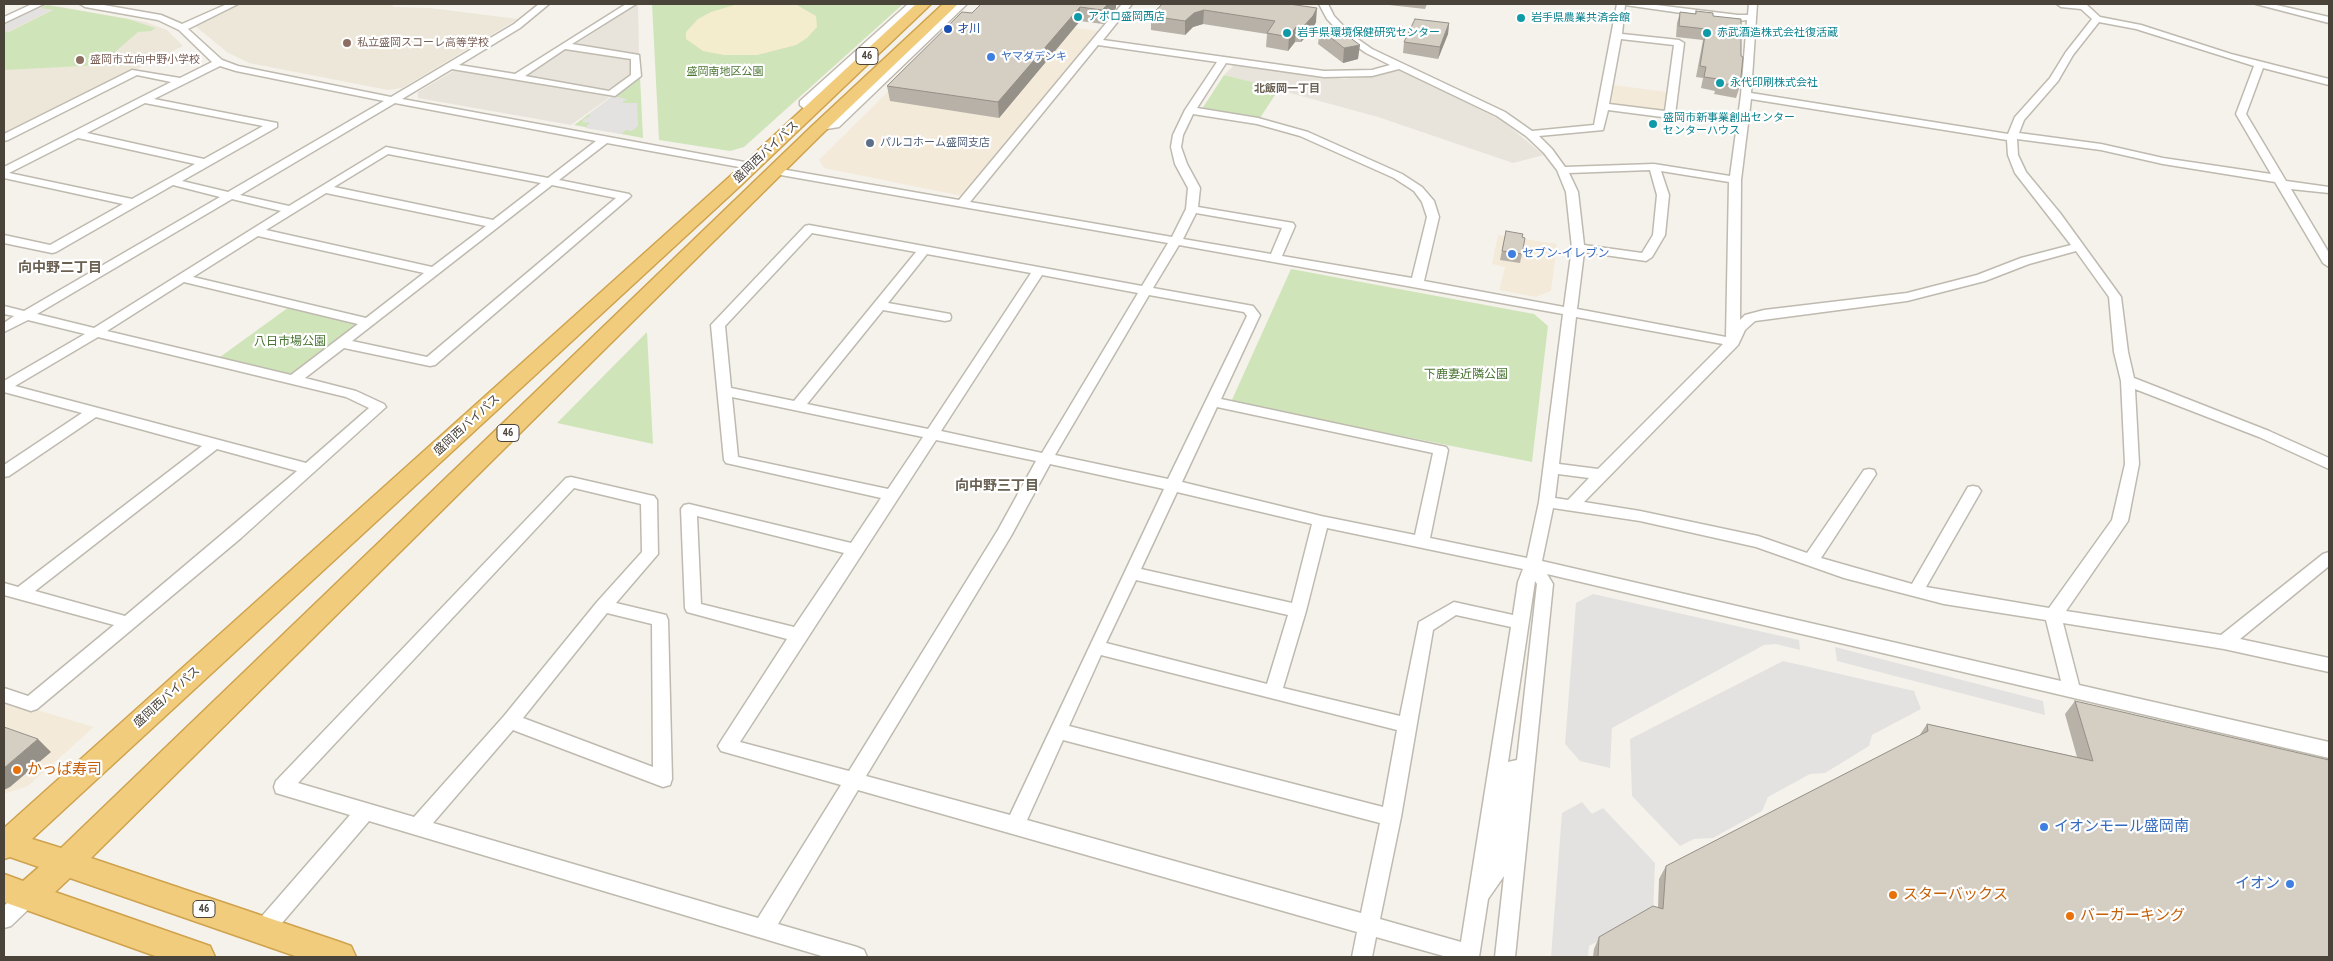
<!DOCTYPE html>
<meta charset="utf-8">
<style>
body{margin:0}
#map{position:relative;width:2333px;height:961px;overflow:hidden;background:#f5f2ec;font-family:"PT Sans Narrow",sans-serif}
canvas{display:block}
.frame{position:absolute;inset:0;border:5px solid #49433a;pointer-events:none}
</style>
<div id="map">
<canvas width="2333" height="961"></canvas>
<div class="frame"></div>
</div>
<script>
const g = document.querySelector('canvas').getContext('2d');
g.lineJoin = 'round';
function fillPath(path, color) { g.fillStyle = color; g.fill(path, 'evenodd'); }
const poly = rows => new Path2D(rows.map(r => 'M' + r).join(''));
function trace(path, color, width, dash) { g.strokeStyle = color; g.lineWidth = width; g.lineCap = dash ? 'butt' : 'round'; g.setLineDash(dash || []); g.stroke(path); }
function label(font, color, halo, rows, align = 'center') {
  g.font = font + ' "PT Sans Narrow","Noto Sans JP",sans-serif'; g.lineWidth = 4.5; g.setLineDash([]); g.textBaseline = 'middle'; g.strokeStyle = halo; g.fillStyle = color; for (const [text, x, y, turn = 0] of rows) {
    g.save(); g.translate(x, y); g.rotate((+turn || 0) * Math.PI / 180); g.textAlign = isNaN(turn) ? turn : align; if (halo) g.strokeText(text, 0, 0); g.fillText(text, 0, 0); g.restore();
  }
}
fillPath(poly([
 [638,4,639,55,577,45,577,43],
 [565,49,631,58,631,75,605,91,526,75],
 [1235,64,1345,79,1403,70,1501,120,1544,155,1513,163,1378,117,1224,75],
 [457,69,610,97,571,125,418,98,418,92]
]), '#e8e4db');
fillPath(poly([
 [967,13,1099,31,967,195,962,196,824,168,819,160],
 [1614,85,1667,92,1663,112,1611,104],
 [1498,235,1557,244,1551,291,1536,297,1499,290,1505,267,1492,264],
 [4,700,94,727,28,786,4,794]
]), '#f4eada');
fillPath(poly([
 [45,4,146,22,167,30,183,46,4,135,4,23],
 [238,4,391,4,394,7,430,8,518,19,402,88,388,90,249,63,227,52,194,25]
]), '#ece7d8');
fillPath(poly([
 [652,4,893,4,902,5,744,147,730,151,659,140],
 [47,5,128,19,155,28,151,31,138,32,100,65,4,70,4,31,9,32,53,10,41,8],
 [1224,75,1279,89,1260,118,1202,109],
 [640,76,643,138,574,125,613,96],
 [1291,269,1534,314,1548,326,1532,462,1231,402],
 [289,307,359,322,360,325,301,372,291,374,220,357],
 [647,332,653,444,557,423]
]), '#d0e4ba');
fillPath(poly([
 [738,4,795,4,816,16,817,27,807,38,796,45,757,55,724,55,703,51,686,39,686,32,698,19,711,12]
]), '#f4edcd');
fillPath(poly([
 [36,8,51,10,9,31,4,30,4,24],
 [613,96,627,99,622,103,637,103,638,126,632,131,626,130,621,134,585,128,590,122,583,123,583,119,589,117,590,113],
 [1593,594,1799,640,1800,650,1776,644,1764,645,1612,728,1610,768,1580,761,1565,744,1576,603],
 [1835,647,2043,701,2045,715,1837,661],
 [1783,661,1914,691,1921,709,1872,735,1869,746,1825,773,1810,774,1768,797,1762,811,1713,838,1694,839,1680,846,1632,796,1630,739],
 [1582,802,1592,814,1603,808,1655,863,1653,916,1646,915,1589,946,1588,957,1551,957,1562,813]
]), '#e4e2e0');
const minor = poly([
 [32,4,44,4,4,23,4,17,32,4],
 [80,4,98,4,161,15,182,24,227,4,238,4,188,29,222,60,238,66,391,97,514,24,539,4,549,4,520,28,459,65,515,74,626,4,636,4,572,44,639,55,641,76,615,96,452,69,402,99,750,163,756,166,750,169,607,143,559,180,629,194,631,196,629,198,435,365,430,366,344,348,305,378,356,391,384,404,386,407,241,538,37,709,31,711,4,702,4,688,28,696,114,625,4,595,4,583,18,587,202,446,96,417,9,476,4,477,4,465,82,413,4,392,4,381,85,334,28,320,4,332,4,323,14,316,4,314,4,306,24,311,220,197,173,185,56,252,52,253,4,243,4,235,50,245,123,204,4,178,4,167,171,82,137,75,8,140,4,141,4,134,132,70,180,78,212,62,179,30,158,20,85,7,80,4],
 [565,49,631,59,631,75,609,91,525,76,565,49],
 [220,66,236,71,384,101,228,192,182,181,277,127,277,123,154,99,220,66],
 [145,103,263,126,204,159,87,133,145,103],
 [395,103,596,141,548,178,386,147,289,206,240,195,395,103],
 [78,138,195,164,132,199,9,173,78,138],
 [388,154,541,183,493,220,334,187,388,154],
 [552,185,616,198,427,357,352,341,552,185],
 [326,193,486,226,432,267,266,230,326,193],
 [232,199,281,211,94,328,37,314,232,199],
 [258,236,424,273,366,318,193,277,258,236],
 [184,282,358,324,291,375,107,331,184,282],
 [98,337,346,397,369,408,306,463,15,386,98,337],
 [217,449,297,471,125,616,35,591,217,449],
 [908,4,918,4,810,103,816,109,815,111,807,111,800,105,800,101,908,4],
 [957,4,967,4,839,127,814,131,814,127,831,123,957,4],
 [1122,4,1132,4,1103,40,1324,71,1372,70,1390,65,1366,53,1346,39,1327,19,1319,4,1328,4,1334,16,1352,35,1372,49,1505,112,1532,131,1594,125,1617,4,1648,4,1738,15,1748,15,1749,4,1757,4,1751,93,2008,134,2015,117,2050,78,2066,52,2092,19,2081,9,2061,7,2057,4,2087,5,2100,17,2141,25,2231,54,2329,79,2329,85,2263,68,2246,114,2286,181,2329,187,2329,193,2291,189,2329,253,2329,267,2323,263,2275,182,2163,164,2101,150,2017,139,2018,155,2026,172,2060,213,2121,297,2128,352,2134,378,2269,431,2329,458,2329,469,2259,437,2135,389,2139,464,2128,521,2066,611,2221,635,2323,554,2329,552,2329,566,2240,639,2329,658,2329,672,2224,649,2063,623,2079,685,2329,742,2329,758,1547,574,1553,584,1515,957,1495,957,1504,876,1488,899,1479,957,1447,957,1376,937,1372,957,1352,957,1357,932,858,790,778,924,857,947,864,950,867,957,825,957,369,821,270,937,263,940,256,937,253,930,256,923,350,815,276,793,274,787,276,781,566,478,571,477,649,495,654,496,657,500,658,554,616,603,666,615,668,620,672,779,670,785,663,787,513,730,433,823,758,918,841,785,721,751,718,746,721,741,787,639,687,612,685,608,681,509,684,505,689,504,851,543,881,498,726,463,724,460,711,325,805,226,809,225,1142,286,1168,243,775,174,769,171,775,168,959,200,1122,4],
 [1625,5,1738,21,1747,20,1741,95,1730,176,1654,164,1565,167,1552,149,1539,136,1603,130,1608,110,1670,118,1675,115,1684,43,1679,40,1622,34,1625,5],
 [2099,22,2136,29,2254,66,2236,114,2271,174,2163,158,2101,144,2019,133,2024,120,2058,81,2073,55,2099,22],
 [1621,39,1674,45,1665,111,1609,104,1621,39],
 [1098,45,1217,62,1185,110,1173,135,1171,147,1175,164,1188,188,1186,209,1172,237,970,202,1098,45],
 [1226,63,1324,77,1372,76,1399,69,1497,116,1526,136,1544,153,1557,170,1566,192,1572,248,1564,307,1424,281,1439,217,1434,201,1422,187,1402,174,1308,132,1258,118,1197,108,1226,63],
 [1751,99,2007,140,2008,155,2015,173,2071,245,2021,258,1977,275,1907,293,1764,310,1745,315,1740,320,1741,180,1751,99],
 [1193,114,1257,124,1300,136,1394,178,1414,191,1422,202,1427,217,1412,278,1282,256,1295,226,1293,223,1198,207,1200,188,1187,164,1181,147,1183,135,1193,114],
 [1650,170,1657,195,1653,235,1642,253,1584,245,1578,192,1569,173,1650,170],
 [1661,171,1729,182,1726,337,1577,309,1584,252,1646,261,1652,257,1665,235,1669,195,1661,171],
 [1196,213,1282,228,1271,254,1183,239,1196,213],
 [812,233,916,252,794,401,731,388,725,326,812,233],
 [1179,245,1563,314,1539,502,1527,558,1430,538,1448,450,1446,447,1221,399,1260,315,1253,306,1153,288,1179,245],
 [2076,251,2109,297,2114,352,2121,381,2125,464,2112,520,2049,608,1926,587,1981,491,1978,487,1973,486,1968,487,1912,584,1821,558,1876,474,1874,470,1869,469,1864,470,1807,553,1758,536,1640,511,1584,502,1738,345,1745,330,1755,321,1907,301,1985,281,2029,264,2076,251],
 [927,254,1031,273,928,429,807,404,883,310,945,321,950,320,951,317,950,314,888,303,927,254],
 [1042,275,1138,293,1042,453,941,431,1042,275],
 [1149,295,1244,312,1247,316,1168,479,1055,455,1149,295],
 [1576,317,1723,344,1598,469,1559,464,1576,317],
 [732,397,923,437,888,489,738,457,732,397],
 [1217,407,1433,453,1415,535,1321,516,1182,482,1217,407],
 [936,440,1036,461,998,530,849,771,740,742,936,440],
 [1050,464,1164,489,1010,815,866,776,1011,536,1050,464],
 [1558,474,1589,478,1568,500,1555,498,1558,474],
 [574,488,641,504,642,552,597,602,504,716,414,817,298,783,574,488],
 [1177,492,1312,524,1292,603,1141,569,1177,492],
 [1553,508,1640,521,1756,547,1844,578,1944,604,2046,620,2061,681,1542,561,1553,508],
 [697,516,844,553,794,627,701,604,697,516],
 [1327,528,1523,569,1518,582,1513,615,1454,602,1419,622,1400,716,1283,688,1306,611,1327,528],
 [1136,580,1288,615,1267,684,1106,643,1136,580],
 [1535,581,1537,584,1517,760,1508,762,1535,581],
 [607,613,652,624,653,767,523,718,607,613],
 [1456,615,1511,627,1461,942,1380,919,1401,817,1433,630,1456,615],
 [1101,655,1397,730,1383,807,1069,726,1101,655],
 [1063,740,1380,823,1361,913,1027,820,1063,740],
 [2256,4,2272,4,2329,17,2329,23,2256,4],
 [28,887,35,889,38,896,35,903,11,926,4,928,4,906,21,889,28,887]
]);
const highway = poly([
 [916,4,931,4,739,187,32,839,61,848,812,126,943,4,958,4,824,132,91,858,340,942,351,946,356,957,298,957,70,878,55,892,210,946,215,957,158,957,4,902,4,874,23,881,39,867,10,857,4,859,4,828,727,179,916,4]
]);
trace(minor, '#bfbaaf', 3);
trace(highway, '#cfa24c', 3);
fillPath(minor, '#fff');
fillPath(highway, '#f0cc7c');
fillPath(poly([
 [981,4,1116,4,1116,8,1103,24,1080,21,999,118,890,101,887,86,972,13],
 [1162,4,1316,22,1312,30,1301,42,1295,42,1288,51,1266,47,1267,34,1203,24,1193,27,1185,35,1151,30,1151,16],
 [1380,4,1427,4,1425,9],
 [1696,11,1713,16,1740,86,1736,98,1714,94,1715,91,1701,88,1703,78,1696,77,1703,40,1676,37,1677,23,1680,12,1695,14],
 [1449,23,1448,34,1438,59,1403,53,1404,42],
 [1320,29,1358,59,1343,63,1318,44],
 [1506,231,1522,254,1520,263,1500,260],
 [2075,701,2329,957,1593,957,1594,949,1599,937,1658,908,1659,879,1666,866,1919,736,1927,724,2077,757,2065,714]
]), '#b7b1a8');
fillPath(poly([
 [1108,4,1116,4,1116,8,1103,24,1102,10],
 [1080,7,1080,21,999,118,998,102],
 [1317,8,1316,22,1312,30,1301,42,1302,28],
 [1204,10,1203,24,1193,27,1185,35,1185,21,1194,13],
 [1449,23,1448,34,1438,59,1440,47],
 [1296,27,1295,42,1288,51,1289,37],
 [1360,45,1358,59,1343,63,1344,48],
 [38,739,51,752,10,787,4,790,4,768]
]), '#959088');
const building = poly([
 [981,4,1108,4,1102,10,1080,7,998,102,887,86,962,12,972,13,981,4],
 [1162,4,1289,4,1317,8,1313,16,1302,28,1296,27,1289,37,1267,33,1275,21,1204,10,1194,13,1185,21,1151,16,1162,4],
 [1696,11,1713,13,1713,16,1741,19,1741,56,1743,57,1740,86,1718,83,1718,79,1704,77,1706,67,1700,66,1706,29,1679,26,1680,12,1696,14,1696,11],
 [1415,19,1449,23,1440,47,1404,42,1415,19],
 [1334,26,1360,45,1344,48,1320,29,1334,26],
 [1506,231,1523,234,1522,237,1525,238,1522,254,1502,251,1506,231],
 [2075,701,2329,760,2329,957,1598,957,1599,937,1653,906,1663,909,1666,866,1928,731,1927,724,2093,761,2075,701],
 [4,727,38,739,4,768,4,727]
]);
fillPath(building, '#d5cec3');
trace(building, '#959088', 1);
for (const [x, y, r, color] of [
 [1078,17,5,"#0f9aa8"],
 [1521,18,5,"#0f9aa8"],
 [948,29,5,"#1a4fb4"],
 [1287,33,5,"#0f9aa8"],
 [1707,33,5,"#0f9aa8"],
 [347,43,5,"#8d6e63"],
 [991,57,5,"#3f7fe0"],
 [80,60,5,"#8d6e63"],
 [1720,83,5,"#0f9aa8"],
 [1653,124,5,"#0f9aa8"],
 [870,143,5,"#5c6f8a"],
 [1512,254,5,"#3f7fe0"],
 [17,770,5,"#e8710a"],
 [2044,827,5,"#3f7fe0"],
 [2290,884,5,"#3f7fe0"],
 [1893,895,5,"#e8710a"],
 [2070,916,5,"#e8710a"]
]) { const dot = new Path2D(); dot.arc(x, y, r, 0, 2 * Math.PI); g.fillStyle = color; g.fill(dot); trace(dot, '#fff', 2); }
label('11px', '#0d838f', '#fff', [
 ["アポロ盛岡西店",1088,17],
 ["岩手県農業共済会館",1531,18],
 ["岩手県環境保健研究センター",1297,33],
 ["赤武酒造株式会社復活蔵",1717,33],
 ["永代印刷株式会社",1730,83],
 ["盛岡市新事業創出センター",1663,118],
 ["センターハウス",1663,131]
], 'left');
label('11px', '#164399', '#fff', [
 ["才川",958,29]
], 'left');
label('11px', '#785e54', '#fff', [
 ["私立盛岡スコーレ高等学校",357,43],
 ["盛岡市立向中野小学校",90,60]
], 'left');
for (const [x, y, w] of [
 [867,56,22],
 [508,433,22],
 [204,909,22]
]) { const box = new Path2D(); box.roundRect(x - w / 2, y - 8.5, w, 17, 4); g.fillStyle = '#fff'; g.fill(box); trace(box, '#49433a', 1); }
label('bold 11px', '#49433a', null, [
 ["46",867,56],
 ["46",508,433],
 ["46",204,909]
]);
label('11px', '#366cbe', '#fff', [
 ["ヤマダデンキ",1001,57]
], 'left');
label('11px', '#4a7532', '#fff', [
 ["盛岡南地区公園",725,72]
]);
label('bold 11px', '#6a6153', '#fff', [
 ["北飯岡一丁目",1287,89]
]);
label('11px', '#4e5e75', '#fff', [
 ["パルコホーム盛岡支店",880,143]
], 'left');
label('12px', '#49433a', '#fff', [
 ["盛岡西バイパス",766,152,-43],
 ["盛岡西バイパス",467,425,-42],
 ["盛岡西バイパス",167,697,-42]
]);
label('12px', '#366cbe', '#fff', [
 ["セブン-イレブン",1522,254]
], 'left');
label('12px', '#4a7532', '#fff', [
 ["八日市場公園",290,342],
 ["下鹿妻近隣公園",1466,375]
]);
label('bold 14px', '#6a6153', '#fff', [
 ["向中野二丁目",60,268],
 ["向中野三丁目",997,486]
]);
label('15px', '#c56008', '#fff', [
 ["かっぱ寿司",27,770],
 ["スターバックス",1903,895],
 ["バーガーキング",2080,916]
], 'left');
label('15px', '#366cbe', '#fff', [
 ["イオンモール盛岡南",2054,827],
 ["イオン",2280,884,"right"]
], 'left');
</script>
